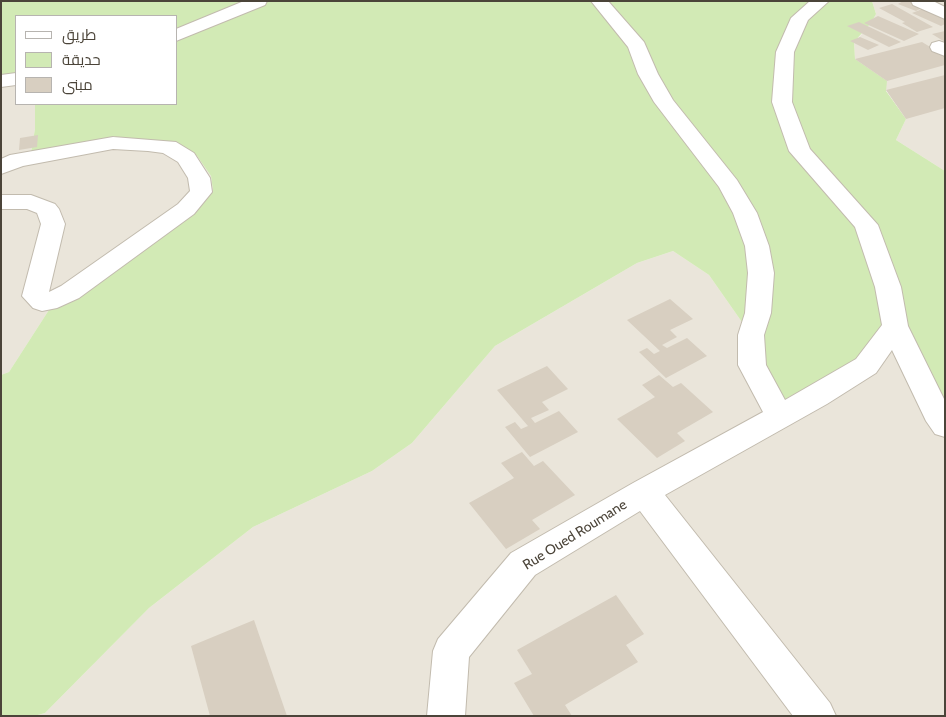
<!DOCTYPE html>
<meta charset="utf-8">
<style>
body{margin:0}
#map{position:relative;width:946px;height:717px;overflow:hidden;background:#f6f3ec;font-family:Cabin,Cairo,sans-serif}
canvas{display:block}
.frame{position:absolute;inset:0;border:2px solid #4b4439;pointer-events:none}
.legend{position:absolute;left:15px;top:15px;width:162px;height:90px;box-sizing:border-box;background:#fff;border:1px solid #b7b4b0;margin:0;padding:6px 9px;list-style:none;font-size:15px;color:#4b4439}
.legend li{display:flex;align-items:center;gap:10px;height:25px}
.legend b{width:25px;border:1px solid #b7b4b0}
</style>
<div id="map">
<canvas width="946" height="717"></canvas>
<div class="frame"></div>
<ul class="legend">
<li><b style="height:6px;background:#fff"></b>طريق</li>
<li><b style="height:14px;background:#d2eab5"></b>حديقة</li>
<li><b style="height:14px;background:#d8cfc1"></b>مبنى</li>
</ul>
</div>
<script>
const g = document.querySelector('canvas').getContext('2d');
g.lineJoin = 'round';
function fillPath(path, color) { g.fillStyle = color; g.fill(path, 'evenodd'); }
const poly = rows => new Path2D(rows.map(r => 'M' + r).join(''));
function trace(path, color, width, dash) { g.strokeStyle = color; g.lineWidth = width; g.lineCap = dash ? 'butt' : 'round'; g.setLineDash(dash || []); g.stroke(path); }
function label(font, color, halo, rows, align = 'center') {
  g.font = font + ' Cabin,sans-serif'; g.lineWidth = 5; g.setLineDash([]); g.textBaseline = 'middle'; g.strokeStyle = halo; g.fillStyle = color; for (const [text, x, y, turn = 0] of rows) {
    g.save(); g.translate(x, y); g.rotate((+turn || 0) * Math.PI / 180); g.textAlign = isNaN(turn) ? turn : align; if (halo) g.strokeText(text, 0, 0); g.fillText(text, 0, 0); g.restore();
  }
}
fillPath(poly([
 [872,1,945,1,945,171,896,140,906,119,886,90,855,59,854,42,865,31,876,14],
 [16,79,16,104,35,104,35,129,30,157,124,142,179,146,197,156,211,176,213,190,198,207,56,299,9,372,1,375,1,81],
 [673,251,709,275,751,335,895,326,945,426,945,716,34,716,45,713,149,608,253,527,372,471,412,443,495,346,637,263]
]), '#eae5da');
fillPath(poly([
 [1,1,259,1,176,36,176,16,16,16,16,79,1,81],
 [268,1,872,1,876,14,871,23,854,42,855,59,887,81,886,91,906,119,896,140,945,171,945,426,895,326,866,366,779,415,751,335,709,275,673,251,637,263,495,346,412,443,372,471,253,527,149,608,45,713,34,716,1,716,1,375,9,372,56,299,198,207,213,190,211,176,197,156,179,146,159,143,30,158,35,129,35,104,176,104,176,41]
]), '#d2eab5');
fillPath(poly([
 [903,1,915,1,926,6,916,11,898,4],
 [892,4,933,27,917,32,902,23,905,22,879,8],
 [925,8,945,16,945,24,941,26,912,13],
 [878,16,919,34,904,41,864,23],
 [859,22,901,42,889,47,847,26],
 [945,31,945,42,932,34],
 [860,37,879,45,868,50,850,41],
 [922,42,945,56,945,65,887,81,855,59],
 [945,75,945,108,906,119,886,90],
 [38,135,37,147,19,150,20,138],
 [670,299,693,319,670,330,677,337,662,345,667,348,687,338,707,356,666,378,639,352,647,348,654,354,660,351,627,320],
 [547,366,568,389,542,402,549,410,531,418,535,423,559,411,578,432,530,457,505,427,515,422,521,429,528,426,497,390],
 [659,375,673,387,681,383,713,412,677,433,685,441,657,458,617,419,655,397,642,385],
 [522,452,534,466,543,461,575,495,532,520,540,529,506,549,469,503,514,478,501,463],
 [616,595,644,634,626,645,638,662,565,705,572,716,534,716,514,683,532,674,517,650],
 [254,620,287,716,210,716,191,646]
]), '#d8cfc1');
const minor = poly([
 [244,1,267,1,265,5,176,41,176,29,244,1],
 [591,1,608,1,644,42,658,74,673,100,737,180,757,213,769,246,774,273,771,313,764,335,766,365,785,400,856,359,882,325,875,287,855,227,789,151,772,102,776,52,791,18,810,1,829,1,808,20,794,52,792,102,810,149,878,225,901,287,908,326,945,401,945,437,935,434,926,421,892,350,876,373,827,404,665,495,830,703,836,716,793,716,640,511,535,575,469,657,465,716,427,716,433,651,438,639,511,553,633,483,763,412,738,365,738,335,745,313,748,273,745,246,733,213,719,187,654,102,638,74,628,47,591,1],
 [911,1,933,1,945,7,945,19,913,5,911,1],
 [939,41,945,43,945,56,932,51,930,47,932,43,939,41],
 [16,73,16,85,1,87,1,75,16,73],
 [113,137,176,142,194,153,210,178,212,192,194,214,79,298,57,308,42,311,33,308,22,296,41,224,37,213,27,209,1,209,1,195,31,195,55,204,59,209,65,224,49,292,61,286,178,204,190,191,188,178,178,162,163,153,148,151,113,149,23,166,1,174,1,159,10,155,113,137]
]);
trace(minor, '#c2bbae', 2);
fillPath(minor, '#fff');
label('14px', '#4b4439', '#fff', [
 ["Rue Oued Roumane",575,535,-32]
]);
</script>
